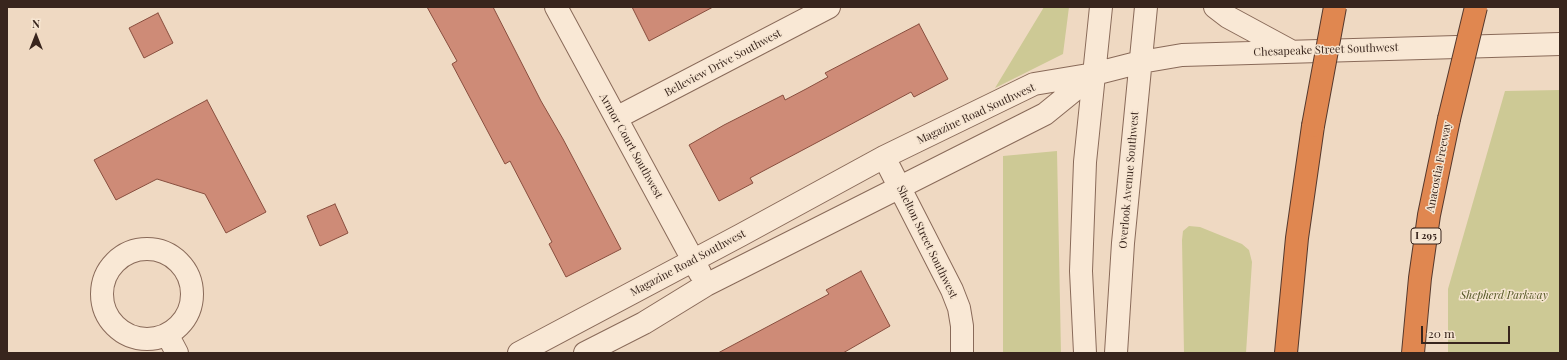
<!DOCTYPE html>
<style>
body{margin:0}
#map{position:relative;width:1567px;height:360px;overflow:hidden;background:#efd9c2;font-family:"Playfair Display",serif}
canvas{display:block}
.frame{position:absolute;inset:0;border:8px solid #38251d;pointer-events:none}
.north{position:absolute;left:16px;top:16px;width:40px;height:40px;-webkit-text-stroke:3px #f6e5d1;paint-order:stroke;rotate:0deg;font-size:11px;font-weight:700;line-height:16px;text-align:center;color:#38251d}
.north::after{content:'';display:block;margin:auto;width:14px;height:18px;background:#38251d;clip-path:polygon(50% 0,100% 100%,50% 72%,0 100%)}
.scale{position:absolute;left:1421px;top:326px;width:89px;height:18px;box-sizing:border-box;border:2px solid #38251d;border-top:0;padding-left:5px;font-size:12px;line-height:14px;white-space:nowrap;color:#38251d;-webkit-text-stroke:3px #f6e5d1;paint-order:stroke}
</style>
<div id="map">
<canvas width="1567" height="360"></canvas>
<div class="frame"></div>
<div class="north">N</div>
<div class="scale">20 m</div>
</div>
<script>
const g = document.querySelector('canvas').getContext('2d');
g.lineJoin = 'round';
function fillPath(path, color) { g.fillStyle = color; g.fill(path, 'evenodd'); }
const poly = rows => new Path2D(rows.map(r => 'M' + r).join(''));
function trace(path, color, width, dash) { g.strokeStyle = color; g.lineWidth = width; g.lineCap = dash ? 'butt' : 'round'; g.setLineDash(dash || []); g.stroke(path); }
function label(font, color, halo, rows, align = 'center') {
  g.font = font + ' "Playfair Display",serif'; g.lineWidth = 3; g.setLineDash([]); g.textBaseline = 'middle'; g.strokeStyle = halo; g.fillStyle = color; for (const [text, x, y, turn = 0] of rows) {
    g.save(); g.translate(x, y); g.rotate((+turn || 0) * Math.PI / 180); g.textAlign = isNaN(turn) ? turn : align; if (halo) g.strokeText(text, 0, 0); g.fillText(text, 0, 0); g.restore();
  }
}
fillPath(poly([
 [1044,7,1069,7,1063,54,995,88],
 [1560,90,1560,353,1448,353,1448,289,1505,91],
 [1057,151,1061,353,1003,353,1003,156],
 [1189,226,1200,227,1242,244,1249,250,1252,262,1246,353,1184,353,1182,240,1183,231]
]), '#cdc995');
const building = poly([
 [427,7,493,7,541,101,563,139,621,249,566,277,549,244,552,242,510,161,505,164,452,64,457,61,427,7],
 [632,7,713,7,649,41,632,7],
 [158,13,173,43,144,58,129,28,158,13],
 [919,24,948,79,914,97,911,92,831,135,750,178,753,183,719,201,689,145,724,125,783,95,785,100,806,89,828,77,825,73,919,24],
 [207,100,266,212,226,233,205,194,157,179,116,200,94,160,207,100],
 [335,204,348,233,320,246,307,216,335,204],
 [861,271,890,326,843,353,718,353,829,294,826,290,861,271]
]);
fillPath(building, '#ce8b77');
trace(building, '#884e3e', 1);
const minor = poly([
 [556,7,700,273],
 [1215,7,1228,17,1289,50],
 [616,118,829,7],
 [884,157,952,290,959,308,962,326,962,353],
 '102 294a45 45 0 1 1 90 0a45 45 0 1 1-90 0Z',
 [168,336,177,353],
 [519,353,741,235,884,157,1034,84,1094,74,1141,62,1182,55,1560,44],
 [585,353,644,323,706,285,1045,114,1093,75],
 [1085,353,1081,271,1085,162,1101,7],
 [1116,353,1123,243,1146,7]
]);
const highway = poly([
 [1286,353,1297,238,1313,126],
 [1413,353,1420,278,1429,215,1449,119]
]);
trace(minor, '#896a59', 24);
trace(highway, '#56392d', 24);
trace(minor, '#f9e8d5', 22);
trace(highway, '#e08750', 22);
const highwayBridge = poly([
 [1449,119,1476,7],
 [1313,126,1335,7]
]);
trace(highwayBridge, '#56392d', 24, []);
trace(highwayBridge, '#e08750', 22);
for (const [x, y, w] of [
 [1426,236,30]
]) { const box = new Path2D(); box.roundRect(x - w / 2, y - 8, w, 16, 3); g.fillStyle = '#f6e5d1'; g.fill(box); trace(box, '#38251d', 1); }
label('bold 10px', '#38251d', null, [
 ["I 295",1426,236]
]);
label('11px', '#38251d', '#f6e5d1', [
 ["Chesapeake Street Southwest",1326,50,-2],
 ["Belleview Drive Southwest",723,63,-28],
 ["Magazine Road Southwest",976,114,-25],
 ["Armor Court Southwest",631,146,61],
 ["Anacostia Freeway",1439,167,-79],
 ["Overlook Avenue Southwest",1129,180,-85],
 ["Shelton Street Southwest",927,242,64],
 ["Magazine Road Southwest",688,263,-28]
]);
label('italic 11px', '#525523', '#f6e5d1', [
 ["Shepherd Parkway",1504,296]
]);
</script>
